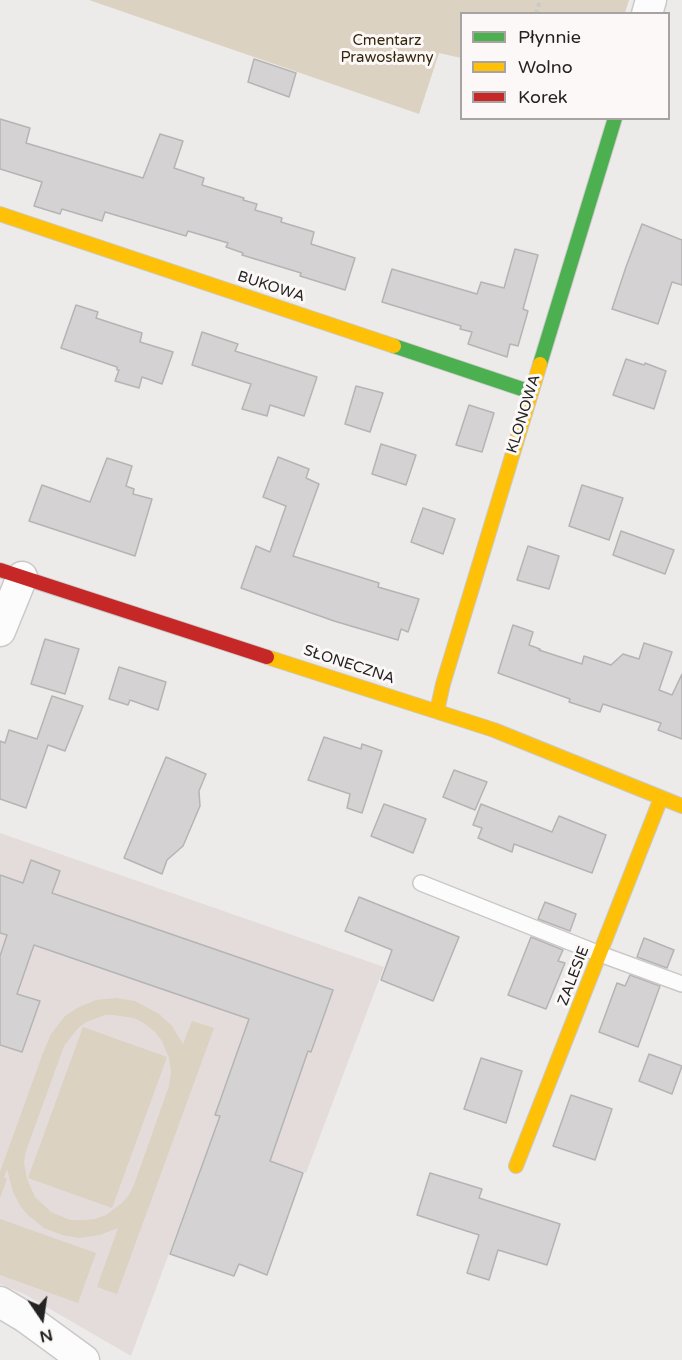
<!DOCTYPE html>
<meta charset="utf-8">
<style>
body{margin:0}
#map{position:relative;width:682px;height:1360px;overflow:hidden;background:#edebea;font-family:"Varela Round",sans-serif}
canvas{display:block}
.legend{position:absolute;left:460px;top:12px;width:210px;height:108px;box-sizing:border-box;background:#fcf8f7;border:2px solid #a6a3a2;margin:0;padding:8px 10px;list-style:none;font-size:18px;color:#242322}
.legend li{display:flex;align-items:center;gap:12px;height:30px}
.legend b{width:30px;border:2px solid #a6a3a2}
.north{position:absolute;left:12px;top:1288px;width:60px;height:60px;-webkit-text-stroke:4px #fcf8f7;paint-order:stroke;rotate:167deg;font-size:16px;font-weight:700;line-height:24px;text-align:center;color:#242322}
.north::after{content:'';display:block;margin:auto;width:21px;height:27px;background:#242322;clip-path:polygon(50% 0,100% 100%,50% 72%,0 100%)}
</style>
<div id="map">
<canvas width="682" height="1360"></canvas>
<ul class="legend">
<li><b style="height:8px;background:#4caf50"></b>Płynnie</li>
<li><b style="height:8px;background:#ffc107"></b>Wolno</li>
<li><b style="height:8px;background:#c62828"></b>Korek</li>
</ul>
<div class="north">N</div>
</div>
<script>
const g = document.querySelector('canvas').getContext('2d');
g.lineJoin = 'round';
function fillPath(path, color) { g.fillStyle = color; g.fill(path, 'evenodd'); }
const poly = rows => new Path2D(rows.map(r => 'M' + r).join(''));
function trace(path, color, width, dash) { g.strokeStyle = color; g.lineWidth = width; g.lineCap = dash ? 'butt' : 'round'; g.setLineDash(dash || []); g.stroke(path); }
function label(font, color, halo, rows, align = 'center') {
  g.font = font + ' "Varela Round",sans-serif'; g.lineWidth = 6; g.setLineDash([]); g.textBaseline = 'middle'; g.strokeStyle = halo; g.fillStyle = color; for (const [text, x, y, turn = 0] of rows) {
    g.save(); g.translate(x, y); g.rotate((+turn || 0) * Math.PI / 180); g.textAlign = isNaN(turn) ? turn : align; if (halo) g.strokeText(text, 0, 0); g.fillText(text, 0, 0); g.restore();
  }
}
fillPath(poly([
 [0,833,384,967,306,1173,211,1140,131,1356,24,1294,0,1284]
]), '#e4dcda');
fillPath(poly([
 [89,0,629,0,625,13,462,14,461,58,439,53,419,114],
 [116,998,135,1001,159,1014,172,1026,183,1044,192,1021,214,1028,117,1294,97,1287,118,1228,100,1235,79,1238,62,1235,44,1228,28,1215,21,1207,13,1192,7,1169,4,1177,7,1179,0,1198,0,1172,43,1053,51,1034,65,1016,79,1007,96,1000],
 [105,1015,114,1015,134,1018,144,1023,155,1032,162,1041,169,1058,171,1072,169,1086,134,1185,129,1195,122,1203,106,1215,95,1219,84,1220,70,1220,51,1212,35,1197,27,1179,24,1163,25,1155,27,1148,64,1046,78,1028,86,1022],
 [83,1027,167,1057,112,1208,28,1178],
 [0,1219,96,1253,78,1303,0,1275]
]), '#dbd2c1');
const building = poly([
 [254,59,296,73,289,97,248,82,254,59],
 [0,119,30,128,26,143,143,178,160,134,183,141,174,168,204,178,202,185,244,198,243,200,257,204,255,210,282,218,281,222,314,232,311,244,355,258,345,290,300,276,301,273,242,255,243,253,226,247,228,243,188,231,186,236,105,212,102,221,62,209,60,214,34,206,42,182,0,169,0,119],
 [642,224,682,240,682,285,672,282,658,324,612,309,626,267,642,224],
 [515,249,538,255,523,309,528,311,518,346,510,344,507,357,468,344,472,332,460,329,461,326,382,302,392,269,477,294,481,282,504,288,515,249],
 [76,305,98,312,96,318,142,333,140,342,173,352,162,384,142,377,139,388,115,381,119,370,117,370,117,367,61,348,76,305],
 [202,332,238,344,235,351,317,377,304,416,270,405,267,416,242,409,251,384,192,365,202,332],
 [626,359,644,365,645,363,666,371,654,409,613,395,626,359],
 [356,386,383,393,370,432,345,424,356,386],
 [469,405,494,413,482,452,456,445,469,405],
 [381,444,416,455,406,485,372,474,381,444],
 [278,457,309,469,306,478,319,484,293,556,379,583,378,587,419,599,408,632,401,629,398,640,334,621,241,588,256,546,270,552,286,506,263,497,278,457],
 [107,458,132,466,126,486,134,489,133,494,152,499,135,556,29,521,42,485,90,502,107,458],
 [582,485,623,498,609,540,569,526,582,485],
 [423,508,455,519,443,554,411,542,423,508],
 [621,531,674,550,665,574,613,555,621,531],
 [528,546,559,556,549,589,517,580,528,546],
 [513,625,533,632,529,645,540,649,539,650,582,664,584,656,611,665,623,654,639,659,644,643,672,652,659,690,672,695,682,674,682,739,658,730,661,723,603,704,600,712,569,702,570,699,498,673,513,625],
 [45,639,79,649,65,694,31,684,45,639],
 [119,667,166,682,158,710,130,700,128,705,109,699,119,667],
 [52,696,83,706,65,751,48,745,26,808,0,799,0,741,5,743,9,730,37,739,52,696],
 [324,737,361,749,362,744,382,751,362,813,347,808,350,794,308,780,324,737],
 [166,757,206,774,199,791,200,806,183,846,167,860,162,874,124,858,166,757],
 [454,770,487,782,475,810,443,797,454,770],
 [384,804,426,819,413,853,371,836,384,804],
 [481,804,552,832,559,816,606,835,592,873,514,844,512,852,478,838,482,828,473,825,481,804],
 [31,860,60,871,52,893,333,990,311,1052,308,1051,270,1161,303,1173,267,1275,239,1264,234,1276,170,1254,220,1116,215,1115,249,1019,34,945,17,994,40,1001,22,1052,0,1045,0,956,7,935,0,933,0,875,23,883,31,860],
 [359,897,459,937,433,1001,381,980,392,950,345,931,359,897],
 [545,902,576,914,570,931,538,919,545,902],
 [531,937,563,950,558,961,565,963,546,1009,508,995,531,937],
 [644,938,674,950,667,968,637,957,644,938],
 [630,975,660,986,638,1047,599,1032,617,983,625,986,630,975],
 [649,1054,682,1066,672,1094,639,1081,649,1054],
 [481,1058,522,1071,506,1123,464,1109,481,1058],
 [571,1095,612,1109,595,1160,553,1146,571,1095],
 [430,1173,482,1189,479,1198,560,1224,547,1265,498,1250,489,1280,467,1273,479,1235,417,1215,430,1173]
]);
fillPath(building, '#d4d2d2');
trace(building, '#b5b4b4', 1.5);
const lane = poly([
 [421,883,600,954,682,984]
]);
const street = poly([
 [647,14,651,0],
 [0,631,22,577],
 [0,1302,25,1317,84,1360]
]);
const fast = poly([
 [394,346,531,392],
 [540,364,615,118]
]);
const slow = poly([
 [0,214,394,346],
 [267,657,494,730,682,806],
 [437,711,443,684,540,364],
 [516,1166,661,798]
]);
const jam = poly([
 [0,570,267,657]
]);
trace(lane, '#cbc9c8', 18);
trace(street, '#cbc9c8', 33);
trace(fast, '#cbc9c8', 16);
trace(slow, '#cbc9c8', 16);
trace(jam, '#cbc9c8', 16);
trace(poly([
 [536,14,540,0]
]), '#cbcaca', 4, [4.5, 3]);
trace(lane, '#fcfcfc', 15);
trace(street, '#fcfcfc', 30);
trace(fast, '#4caf50', 14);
trace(slow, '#ffc107', 14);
trace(jam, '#c62828', 14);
label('15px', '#34270b', '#fcf8f7', [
 ["Cmentarz",387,41],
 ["Prawosławny",387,58]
]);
label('15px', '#242322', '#fcf8f7', [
 ["BUKOWA",271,287,18],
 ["KLONOWA",524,414,-73],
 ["SŁONECZNA",349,665,18],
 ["ZALESIE",574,976,-69]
]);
</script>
